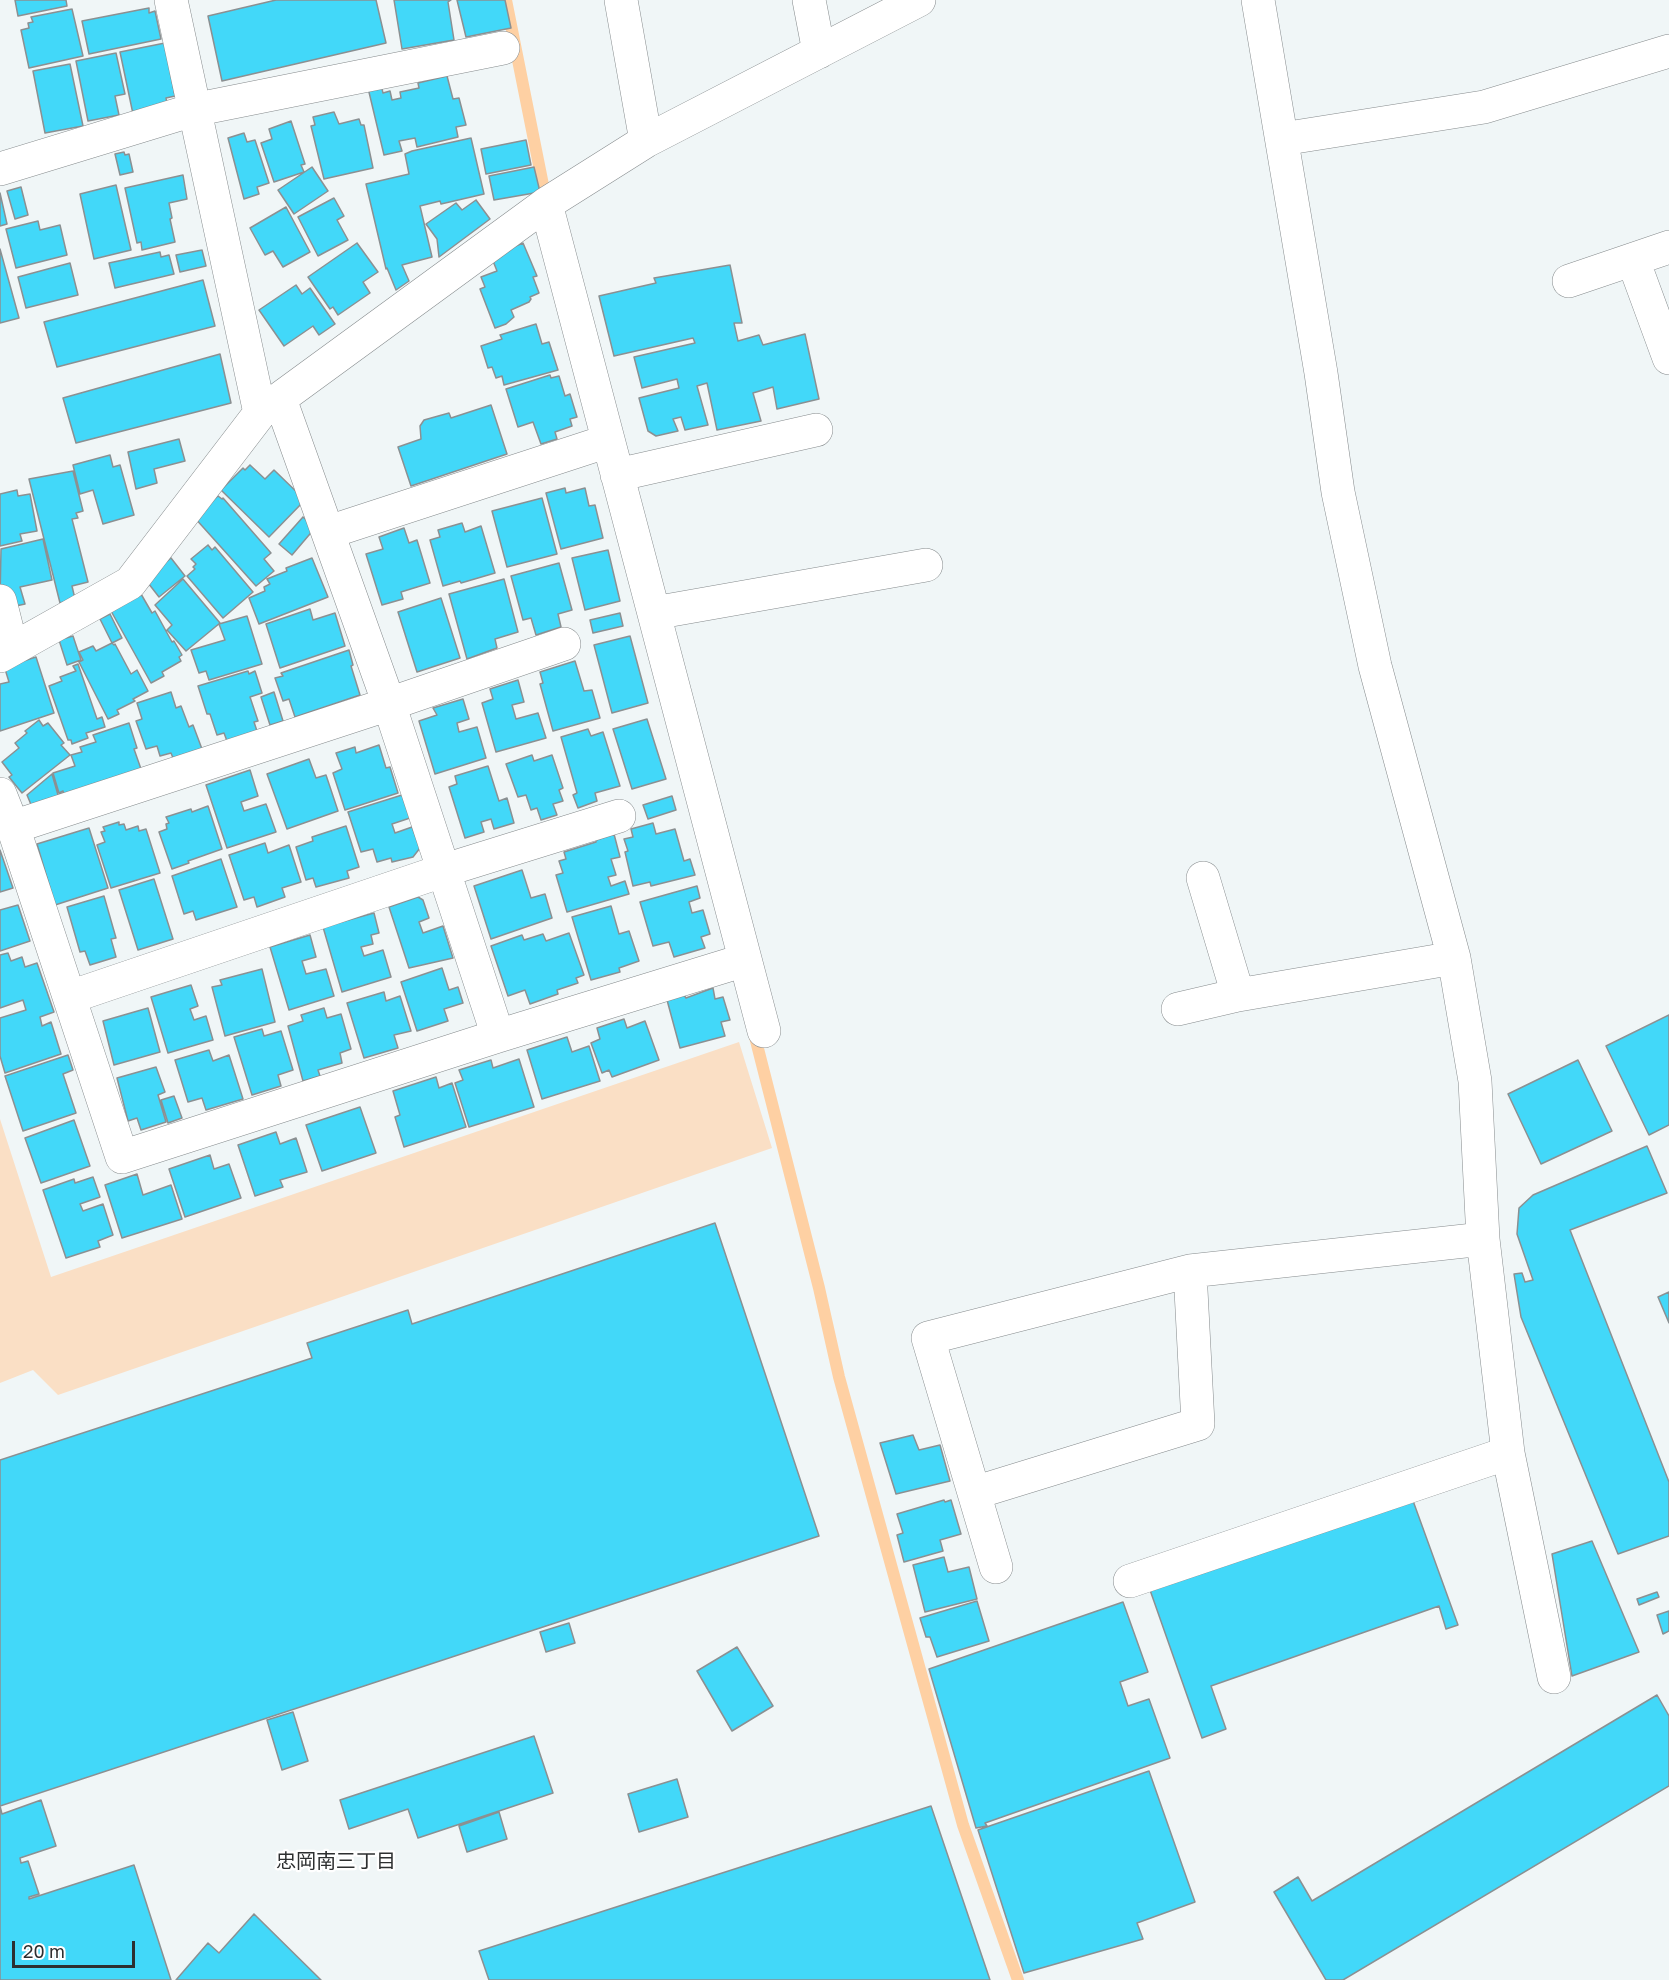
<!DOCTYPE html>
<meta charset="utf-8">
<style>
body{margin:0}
#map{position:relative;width:1669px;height:1980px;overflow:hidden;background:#f0f6f7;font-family:"Golos Text",sans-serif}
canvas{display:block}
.scale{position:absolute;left:12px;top:1941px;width:123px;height:27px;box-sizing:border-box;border:3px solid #2d2f30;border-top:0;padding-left:8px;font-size:18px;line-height:21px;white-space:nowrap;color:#2d2f30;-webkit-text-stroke:4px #fff;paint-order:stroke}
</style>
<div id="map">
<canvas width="1669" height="1980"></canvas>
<div class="scale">20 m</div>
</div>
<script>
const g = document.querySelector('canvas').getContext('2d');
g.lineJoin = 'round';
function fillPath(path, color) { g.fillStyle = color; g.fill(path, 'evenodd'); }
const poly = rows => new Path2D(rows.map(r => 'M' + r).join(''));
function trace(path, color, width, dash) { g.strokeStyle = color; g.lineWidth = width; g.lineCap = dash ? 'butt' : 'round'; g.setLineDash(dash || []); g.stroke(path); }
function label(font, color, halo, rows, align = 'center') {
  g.font = font + ' "Golos Text","Noto Sans JP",sans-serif'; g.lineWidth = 4.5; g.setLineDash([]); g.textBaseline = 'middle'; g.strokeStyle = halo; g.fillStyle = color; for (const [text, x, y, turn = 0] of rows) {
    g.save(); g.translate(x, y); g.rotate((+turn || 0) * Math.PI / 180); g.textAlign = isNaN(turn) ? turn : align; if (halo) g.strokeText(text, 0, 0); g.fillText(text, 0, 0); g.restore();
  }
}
fillPath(poly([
 [739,1042,772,1148,58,1395,33,1370,0,1383,0,1119,51,1277]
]), '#fadfc5');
trace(poly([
 [506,0,545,195],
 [753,1029,819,1288,839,1377,963,1825,1018,1980]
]), '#fed0a3', 12);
const building = poly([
 [15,0,66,0,67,6,18,16,15,0],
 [276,0,376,0,386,43,222,81,208,16,276,0],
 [394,0,451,0,448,2,454,40,402,49,394,0],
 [457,0,505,0,511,28,466,37,457,0],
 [149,8,149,13,155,11,161,39,89,54,82,21,149,8],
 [72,9,83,56,29,68,21,30,29,28,28,23,33,22,31,17,72,9],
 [165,43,175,96,166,98,168,108,133,114,120,52,165,43],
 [116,53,125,94,115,96,119,115,88,121,76,61,116,53],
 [70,64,83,126,45,133,33,71,70,64],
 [447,76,453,99,459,98,466,125,456,127,458,137,417,147,415,138,399,141,402,151,384,155,368,88,381,85,383,93,390,91,392,100,401,98,400,92,419,88,418,83,447,76],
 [334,112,339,124,359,119,361,125,364,125,373,168,324,179,311,126,315,125,313,117,334,112],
 [291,121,305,164,301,165,304,172,274,182,261,143,272,139,269,129,291,121],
 [244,133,247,142,255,140,269,183,257,187,259,194,244,199,228,138,244,133],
 [471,138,484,194,441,204,440,201,420,206,432,257,402,265,409,281,396,290,387,268,386,269,366,184,409,174,405,154,412,151,471,138],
 [526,140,531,165,486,174,481,149,526,140],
 [124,152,125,155,129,154,133,172,120,175,115,154,124,152],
 [312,167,328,191,294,214,278,190,312,167],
 [534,167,540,192,494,200,489,176,534,167],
 [183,175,187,199,169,203,172,218,170,219,175,242,142,250,141,242,137,243,125,188,183,175],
 [116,185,131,250,94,259,80,194,116,185],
 [21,187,28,215,15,219,7,191,21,187],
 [0,193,7,224,0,226,0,193],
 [334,198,344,216,337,220,348,240,318,256,298,217,334,198],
 [476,200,490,219,439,257,437,239,426,224,456,203,462,210,476,200],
 [286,207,310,252,283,267,273,251,265,255,250,228,286,207],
 [38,221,40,230,60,225,67,255,16,268,6,229,38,221],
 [357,243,378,272,363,282,370,293,338,315,333,307,330,309,308,277,357,243],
 [523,243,537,276,533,277,539,293,530,297,531,299,529,302,511,310,514,317,506,324,495,328,480,289,485,287,481,277,497,271,491,256,523,243],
 [0,249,19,318,0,323,0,249],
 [202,250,206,266,180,272,176,255,202,250],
 [160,252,161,257,169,255,174,274,115,288,109,263,160,252],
 [70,263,78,295,26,308,18,277,70,263],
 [730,265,742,323,734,323,738,341,759,335,763,345,805,334,819,399,777,409,773,387,753,393,761,421,717,430,707,383,697,386,708,425,685,430,681,417,673,419,678,431,656,436,648,431,639,398,679,388,677,379,642,388,634,357,695,343,693,338,614,356,599,296,656,283,654,278,730,265],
 [203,280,215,326,57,367,44,322,203,280],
 [296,285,302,294,310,288,335,324,319,335,313,326,284,346,259,310,296,285],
 [536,324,542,344,549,342,558,370,504,385,502,376,496,378,492,367,488,368,481,346,502,339,500,335,536,324],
 [220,354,231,403,76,443,63,398,220,354],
 [550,375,551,378,559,376,565,396,570,394,577,417,570,419,572,426,555,432,557,439,541,444,533,422,518,427,506,389,550,375],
 [491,405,507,454,411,486,398,447,421,439,420,426,424,420,449,413,451,418,491,405],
 [179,439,185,461,154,469,157,483,136,489,128,452,179,439],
 [110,455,113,467,120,465,134,515,103,524,93,490,80,494,73,465,110,455],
 [250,465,265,479,274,470,305,500,269,537,221,490,243,468,245,470,250,465],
 [73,471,83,511,76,513,78,518,72,519,88,582,72,586,75,599,60,603,29,479,73,471],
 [565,488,566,493,585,488,589,506,595,505,603,538,561,549,546,493,565,488],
 [17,490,18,496,30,494,37,531,20,534,22,541,0,546,0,494,17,490],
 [218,496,222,499,223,498,271,553,264,559,274,571,256,586,194,517,218,496],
 [542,498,557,554,507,567,492,511,542,498],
 [303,517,315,528,292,555,279,544,303,517],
 [462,523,465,532,481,526,495,573,461,583,460,581,443,586,430,540,440,537,438,530,462,523],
 [404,528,409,543,417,540,430,583,401,592,403,599,382,605,366,554,383,549,379,537,404,528],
 [43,539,52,580,20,587,25,604,2,609,0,600,1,549,43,539],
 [208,545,212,550,215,547,253,592,223,618,187,576,195,569,193,567,196,564,191,559,208,545],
 [608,550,620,601,585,610,572,558,608,550],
 [171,558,185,576,159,597,145,579,171,558],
 [312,558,328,597,259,624,249,598,265,591,264,587,270,584,267,579,287,571,286,568,312,558],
 [559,563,572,610,558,614,561,627,536,635,531,618,523,620,511,576,559,563],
 [183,579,220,623,186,651,167,630,172,625,155,605,183,579],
 [504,579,518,632,495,639,497,648,467,659,449,594,504,579],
 [141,594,152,613,155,611,172,642,174,641,182,655,179,657,181,661,162,672,164,676,151,683,111,611,141,594],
 [441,598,460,658,417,672,398,612,441,598],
 [310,609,313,620,335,613,345,646,280,668,266,624,310,609],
 [620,613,623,626,593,633,590,620,620,613],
 [110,614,122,638,112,643,114,645,115,644,131,674,137,670,148,691,133,699,135,701,117,710,119,714,108,719,79,662,83,660,79,652,93,646,96,651,112,643,100,619,110,614],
 [247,616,262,664,209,680,206,671,199,673,191,650,225,640,219,624,247,616],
 [73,636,81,660,67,665,59,640,73,636],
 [630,636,648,703,612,713,594,645,630,636],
 [349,650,353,665,351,666,360,695,295,717,289,699,283,701,275,678,283,676,281,673,349,650],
 [36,657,54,713,0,731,0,684,9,682,5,669,14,664,36,657],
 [575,661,584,691,592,690,600,718,553,731,540,684,543,683,540,672,575,661],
 [78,664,97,719,102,717,105,727,86,733,88,738,72,744,71,740,68,740,49,686,62,681,60,677,76,671,73,666,78,664],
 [248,671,249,674,255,671,262,693,250,697,258,721,254,722,257,731,227,741,224,733,217,735,210,714,207,714,198,686,248,671],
 [518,680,524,702,512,705,516,719,538,713,546,738,496,752,482,703,493,699,490,689,518,680],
 [171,692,176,708,181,706,189,727,193,725,202,749,173,758,171,753,160,756,157,746,146,749,136,721,142,719,137,703,171,692],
 [274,692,283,721,270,725,261,697,274,692],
 [463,699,469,719,457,723,459,732,477,727,486,758,435,774,419,721,437,715,433,708,463,699],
 [647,719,666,779,632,789,613,729,647,719],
 [39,720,43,726,48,723,64,743,61,745,70,755,22,793,9,777,12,775,2,762,19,748,15,743,27,733,25,731,39,720],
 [129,723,137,748,134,749,141,769,64,795,63,791,59,793,53,773,75,766,71,755,82,752,80,747,96,742,93,735,129,723],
 [588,729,591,736,603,732,620,786,595,793,597,801,578,808,573,795,577,793,561,737,588,729],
 [379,745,386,768,390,767,398,793,345,810,333,773,342,769,336,753,355,747,356,753,379,745],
 [532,755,534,761,552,755,563,788,559,790,563,801,553,804,557,815,541,820,537,808,531,810,526,795,518,797,506,764,532,755],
 [309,759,316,778,326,775,338,811,287,829,267,774,309,759],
 [488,766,499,801,507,798,514,823,494,829,491,819,481,822,484,832,465,838,449,787,457,784,455,776,488,766],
 [250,770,258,796,241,802,244,811,266,804,276,832,227,848,206,785,250,770],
 [52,774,58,795,63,793,64,797,32,807,27,795,52,774],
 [402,795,410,818,392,824,395,833,412,827,420,848,413,857,392,862,391,858,377,862,373,849,361,852,348,812,402,795],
 [672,796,676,810,648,819,643,805,672,796],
 [208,806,222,849,188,861,189,863,172,869,159,832,167,829,166,824,169,823,166,817,191,809,192,812,208,806],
 [119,822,119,825,124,824,126,830,138,826,139,831,146,829,160,873,111,888,97,845,105,842,101,832,105,831,103,827,119,822],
 [653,823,656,834,675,829,684,861,690,859,695,875,651,886,650,882,633,886,625,852,628,851,624,839,633,837,631,829,653,823],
 [346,826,359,867,347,871,349,878,316,887,313,878,306,880,296,847,313,841,312,837,346,826],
 [89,828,108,888,55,905,37,844,89,828],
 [614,834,620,857,611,859,616,875,608,877,611,886,625,881,629,894,567,912,556,875,563,873,559,861,566,859,564,852,596,842,596,840,614,834],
 [265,843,268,853,289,845,301,882,282,888,285,897,257,907,254,897,244,900,229,855,265,843],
 [0,850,13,888,0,892,0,850],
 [221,859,237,907,196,920,193,911,184,914,172,876,221,859],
 [522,870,531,898,545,894,552,918,491,939,474,886,522,870],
 [154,879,173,939,138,950,119,890,154,879],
 [697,886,700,898,689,902,692,913,703,910,710,934,701,937,705,948,674,957,669,942,653,946,640,902,697,886],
 [104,896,116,938,111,939,116,957,90,965,85,951,80,952,67,907,104,896],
 [418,897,423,900,429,918,419,922,423,933,443,926,453,958,409,968,389,907,418,897],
 [18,905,30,941,0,951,0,910,18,905],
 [611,906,619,934,629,931,639,961,619,968,620,972,591,980,572,917,611,906],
 [374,913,379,933,371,935,373,944,361,947,364,956,383,950,391,977,342,992,323,927,374,913],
 [569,933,584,975,576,978,578,983,557,990,558,994,530,1004,525,990,508,996,491,946,522,935,524,940,543,934,546,941,569,933],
 [310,935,316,957,302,961,306,974,326,969,334,996,289,1010,270,947,310,935],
 [8,953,11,961,22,957,25,967,37,963,54,1012,40,1017,42,1026,51,1022,61,1054,5,1073,0,1056,0,1018,26,1010,23,1000,0,1008,0,955,8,953],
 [442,968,449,990,458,987,463,1003,444,1009,448,1021,417,1031,401,982,442,968],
 [262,969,275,1022,225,1036,212,987,222,985,220,980,262,969],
 [191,985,198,1006,190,1009,194,1020,206,1016,213,1040,168,1053,151,997,191,985],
 [713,988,715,999,723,997,730,1020,721,1022,725,1036,680,1048,667,1000,684,995,686,998,713,988],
 [384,992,386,1001,400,996,411,1031,394,1035,398,1048,364,1058,347,1003,384,992],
 [148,1008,160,1052,114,1065,103,1021,148,1008],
 [324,1008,327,1018,341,1014,351,1049,340,1053,342,1063,318,1070,320,1076,303,1081,288,1026,303,1021,301,1015,324,1008],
 [1669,1015,1669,1125,1649,1135,1606,1046,1669,1015],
 [624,1019,627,1028,645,1021,659,1060,612,1077,609,1070,602,1073,591,1043,600,1039,597,1028,624,1019],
 [262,1029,264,1036,281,1031,293,1070,278,1075,281,1086,252,1095,234,1037,262,1029],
 [567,1037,572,1052,589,1046,600,1081,542,1099,527,1050,567,1037],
 [209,1050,213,1061,229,1055,243,1099,206,1110,202,1098,188,1102,175,1060,209,1050],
 [68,1055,73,1070,63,1074,76,1113,23,1131,5,1076,68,1055],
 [519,1059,534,1107,469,1127,455,1083,463,1080,459,1070,491,1060,493,1068,519,1059],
 [1578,1060,1612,1131,1541,1164,1508,1094,1578,1060],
 [156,1067,165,1092,158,1095,166,1122,141,1130,137,1118,128,1121,117,1078,156,1067],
 [436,1077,439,1088,452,1083,466,1127,404,1147,395,1117,400,1115,393,1091,436,1077],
 [174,1096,182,1118,168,1123,161,1100,174,1096],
 [360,1107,376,1153,322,1171,306,1125,360,1107],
 [74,1120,90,1166,41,1183,25,1138,74,1120],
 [276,1132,280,1144,296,1138,307,1172,280,1180,283,1187,255,1196,238,1145,276,1132],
 [1647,1146,1667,1193,1570,1230,1669,1482,1669,1536,1618,1554,1521,1317,1514,1274,1522,1273,1525,1282,1533,1280,1517,1234,1519,1208,1533,1195,1647,1146],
 [210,1155,214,1169,229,1164,241,1198,185,1217,169,1169,210,1155],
 [137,1174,143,1195,171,1185,182,1219,122,1238,105,1185,137,1174],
 [93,1177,100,1197,80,1204,83,1211,103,1204,113,1235,98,1241,100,1247,66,1258,43,1190,74,1179,75,1183,93,1177],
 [715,1223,819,1536,0,1806,2,1814,41,1800,56,1846,20,1858,21,1863,28,1861,39,1894,29,1897,29,1899,134,1865,171,1980,0,1980,0,1460,312,1358,307,1343,408,1310,412,1324,715,1223],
 [1669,1292,1669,1323,1658,1297,1669,1292],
 [913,1435,919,1450,940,1445,950,1481,896,1494,880,1443,913,1435],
 [1412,1498,1458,1625,1446,1629,1439,1606,1211,1686,1226,1729,1202,1738,1150,1590,1412,1498],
 [944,1500,945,1502,951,1500,961,1534,940,1540,943,1551,904,1562,897,1535,903,1533,897,1514,944,1500],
 [1592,1541,1639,1652,1572,1676,1552,1554,1592,1541],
 [944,1557,948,1572,969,1567,977,1599,925,1612,913,1565,944,1557],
 [1657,1592,1659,1597,1639,1605,1637,1599,1657,1592],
 [977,1601,989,1641,937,1657,930,1637,926,1637,920,1618,977,1601],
 [1123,1602,1148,1672,1120,1682,1128,1706,1149,1699,1170,1758,985,1823,987,1826,976,1828,929,1669,1123,1602],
 [1669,1611,1669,1631,1663,1634,1657,1615,1669,1611],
 [569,1623,575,1643,546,1652,540,1632,569,1623],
 [737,1647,773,1706,732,1731,697,1671,737,1647],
 [1657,1695,1669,1716,1669,1786,1343,1980,1326,1980,1274,1892,1298,1877,1312,1901,1657,1695],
 [293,1712,308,1761,282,1770,267,1720,293,1712],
 [534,1736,553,1793,418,1838,408,1809,349,1829,340,1800,534,1736],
 [1149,1771,1195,1902,1137,1923,1143,1939,1024,1973,978,1830,1149,1771],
 [677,1779,688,1817,639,1832,628,1794,677,1779],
 [931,1806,990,1980,489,1980,479,1951,931,1806],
 [499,1812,507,1839,467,1852,459,1826,499,1812],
 [254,1914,321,1980,176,1980,208,1943,219,1953,254,1914]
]);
fillPath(building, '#42d8f9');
trace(building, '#8b9092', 1.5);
const street = poly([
 [171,0,260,413],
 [621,0,646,141],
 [809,0,819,52],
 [1258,0,1321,373,1338,492,1375,666,1454,958,1475,1081,1483,1239,1508,1453,1554,1677],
 [1282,139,1484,107,1669,51],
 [0,169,193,110,503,48],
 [546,204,764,1031],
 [1633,260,1669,358],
 [1569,281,1669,247],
 [280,399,389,704,498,1036],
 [617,475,816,430],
 [329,532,608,441],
 [0,601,12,649],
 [654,613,926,565],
 [0,656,130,583,260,413,546,204,646,141,919,0],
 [0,794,13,827,122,1157,498,1036,745,960],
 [13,827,389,704,564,644],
 [1203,878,1238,995],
 [70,997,442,871,619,816],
 [1178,1009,1238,995,1454,958],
 [974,1493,1198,1424,1190,1271],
 [996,1567,928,1338,1190,1271,1483,1239],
 [1130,1581,1508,1453]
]);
trace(street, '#868b8d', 34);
trace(street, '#fff', 33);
label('20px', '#2d2f30', '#fff', [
 ["忠岡南三丁目",336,1862]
]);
</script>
